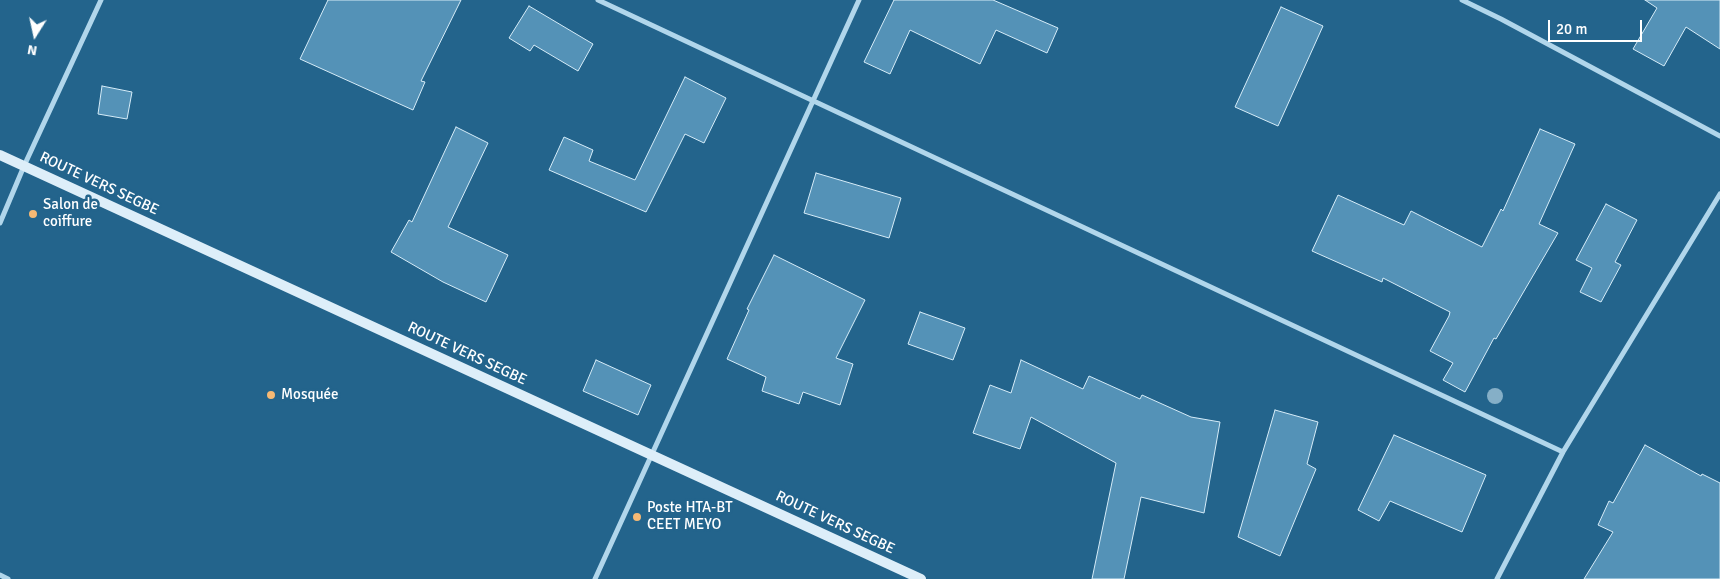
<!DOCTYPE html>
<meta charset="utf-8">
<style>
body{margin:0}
#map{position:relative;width:1720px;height:579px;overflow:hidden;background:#23648c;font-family:Signika,sans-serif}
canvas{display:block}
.north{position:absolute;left:10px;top:10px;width:50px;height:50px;-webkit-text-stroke:4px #23648c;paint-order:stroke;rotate:190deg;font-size:14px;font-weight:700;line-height:20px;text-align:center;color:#fff}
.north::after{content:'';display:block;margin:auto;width:18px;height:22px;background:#fff;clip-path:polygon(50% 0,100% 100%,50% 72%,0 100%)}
.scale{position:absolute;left:1548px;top:20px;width:94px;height:22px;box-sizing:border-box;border:2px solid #fff;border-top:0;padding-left:6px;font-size:15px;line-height:18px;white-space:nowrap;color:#fff;-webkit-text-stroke:4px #23648c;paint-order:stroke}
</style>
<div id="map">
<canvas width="1720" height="579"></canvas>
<div class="north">N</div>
<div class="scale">20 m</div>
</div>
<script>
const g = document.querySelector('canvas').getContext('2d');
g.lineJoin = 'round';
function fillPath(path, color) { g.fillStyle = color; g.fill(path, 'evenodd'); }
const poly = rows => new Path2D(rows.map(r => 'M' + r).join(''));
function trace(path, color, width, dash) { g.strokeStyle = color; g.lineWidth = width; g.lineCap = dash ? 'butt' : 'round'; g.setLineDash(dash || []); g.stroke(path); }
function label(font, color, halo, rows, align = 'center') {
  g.font = font + ' Signika,sans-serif'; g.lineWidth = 5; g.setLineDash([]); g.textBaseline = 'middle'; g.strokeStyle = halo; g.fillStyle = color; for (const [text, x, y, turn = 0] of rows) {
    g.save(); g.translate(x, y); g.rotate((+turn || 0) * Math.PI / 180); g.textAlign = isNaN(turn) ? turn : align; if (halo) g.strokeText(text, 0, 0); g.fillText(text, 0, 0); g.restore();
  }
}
const building = poly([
 [328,0,461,0,421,81,425,82,413,110,300,59,328,0],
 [894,0,993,0,1058,28,1047,53,996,30,980,64,910,30,890,74,864,62,894,0],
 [1645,0,1720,0,1720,49,1686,27,1664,66,1633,49,1657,8,1645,0],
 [529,6,593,44,578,71,534,45,530,51,509,38,529,6],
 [1281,7,1323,26,1278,126,1235,107,1281,7],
 [685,77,726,98,704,143,685,134,646,212,549,170,564,137,593,150,589,161,635,180,685,77],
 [102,86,132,92,127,119,98,114,102,86],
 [456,127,488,143,448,227,508,255,486,302,443,282,391,252,409,220,412,222,456,127],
 [1540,129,1575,144,1539,224,1558,233,1496,339,1494,338,1465,392,1443,380,1453,363,1430,351,1449,316,1450,312,1383,278,1382,282,1312,251,1338,195,1404,225,1411,211,1482,247,1501,209,1503,211,1540,129],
 [816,173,901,198,889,238,804,213,816,173],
 [1606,204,1637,220,1615,262,1621,265,1601,302,1580,292,1592,268,1576,260,1606,204],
 [774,255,865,300,836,358,853,364,840,405,803,392,799,404,762,391,766,377,727,359,749,310,747,309,774,255],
 [920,312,965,328,953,360,908,344,920,312],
 [596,360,651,385,638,415,583,391,596,360],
 [1021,360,1083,389,1089,376,1140,399,1142,395,1191,417,1220,422,1204,513,1141,497,1124,579,1092,579,1116,463,1031,417,1020,449,973,433,990,385,1011,393,1021,360],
 [1275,410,1318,422,1307,464,1316,469,1280,556,1238,537,1275,410],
 [1394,435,1486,475,1462,532,1390,501,1379,521,1358,510,1394,435],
 [1645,445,1701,476,1702,474,1720,483,1720,579,1584,579,1613,532,1598,525,1609,501,1613,503,1645,445]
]);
fillPath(building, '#5492b7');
trace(building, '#d6ecf8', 1);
trace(poly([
 [598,0,1563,452],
 [1462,0,1501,19,1720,136],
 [0,223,24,166,101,0],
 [0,575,8,579],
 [595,579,859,0],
 [1497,579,1563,452,1720,194]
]), '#b1d6eb', 5);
trace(poly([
 [0,155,921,579]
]), '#ddeef9', 10);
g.fillStyle = '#85afc7';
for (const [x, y] of [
 [1495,396]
]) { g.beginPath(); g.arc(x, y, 8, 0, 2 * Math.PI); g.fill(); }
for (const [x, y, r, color] of [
 [33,214,5,"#f6b974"],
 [271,395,5,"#f6b974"],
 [637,517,5,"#f6b974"]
]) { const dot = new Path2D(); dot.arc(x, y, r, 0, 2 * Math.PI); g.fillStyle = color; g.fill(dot); trace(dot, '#23648c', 2); }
label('15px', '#fff', '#23648c', [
 ["ROUTE VERS SEGBE",99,184,25],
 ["ROUTE VERS SEGBE",467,354,25],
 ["ROUTE VERS SEGBE",835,523,25]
]);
label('15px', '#fff', '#23648c', [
 ["Salon de",43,205],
 ["coiffure",43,222],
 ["Mosquée",281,395],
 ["Poste HTA-BT",647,508],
 ["CEET MEYO",647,525]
], 'left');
</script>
